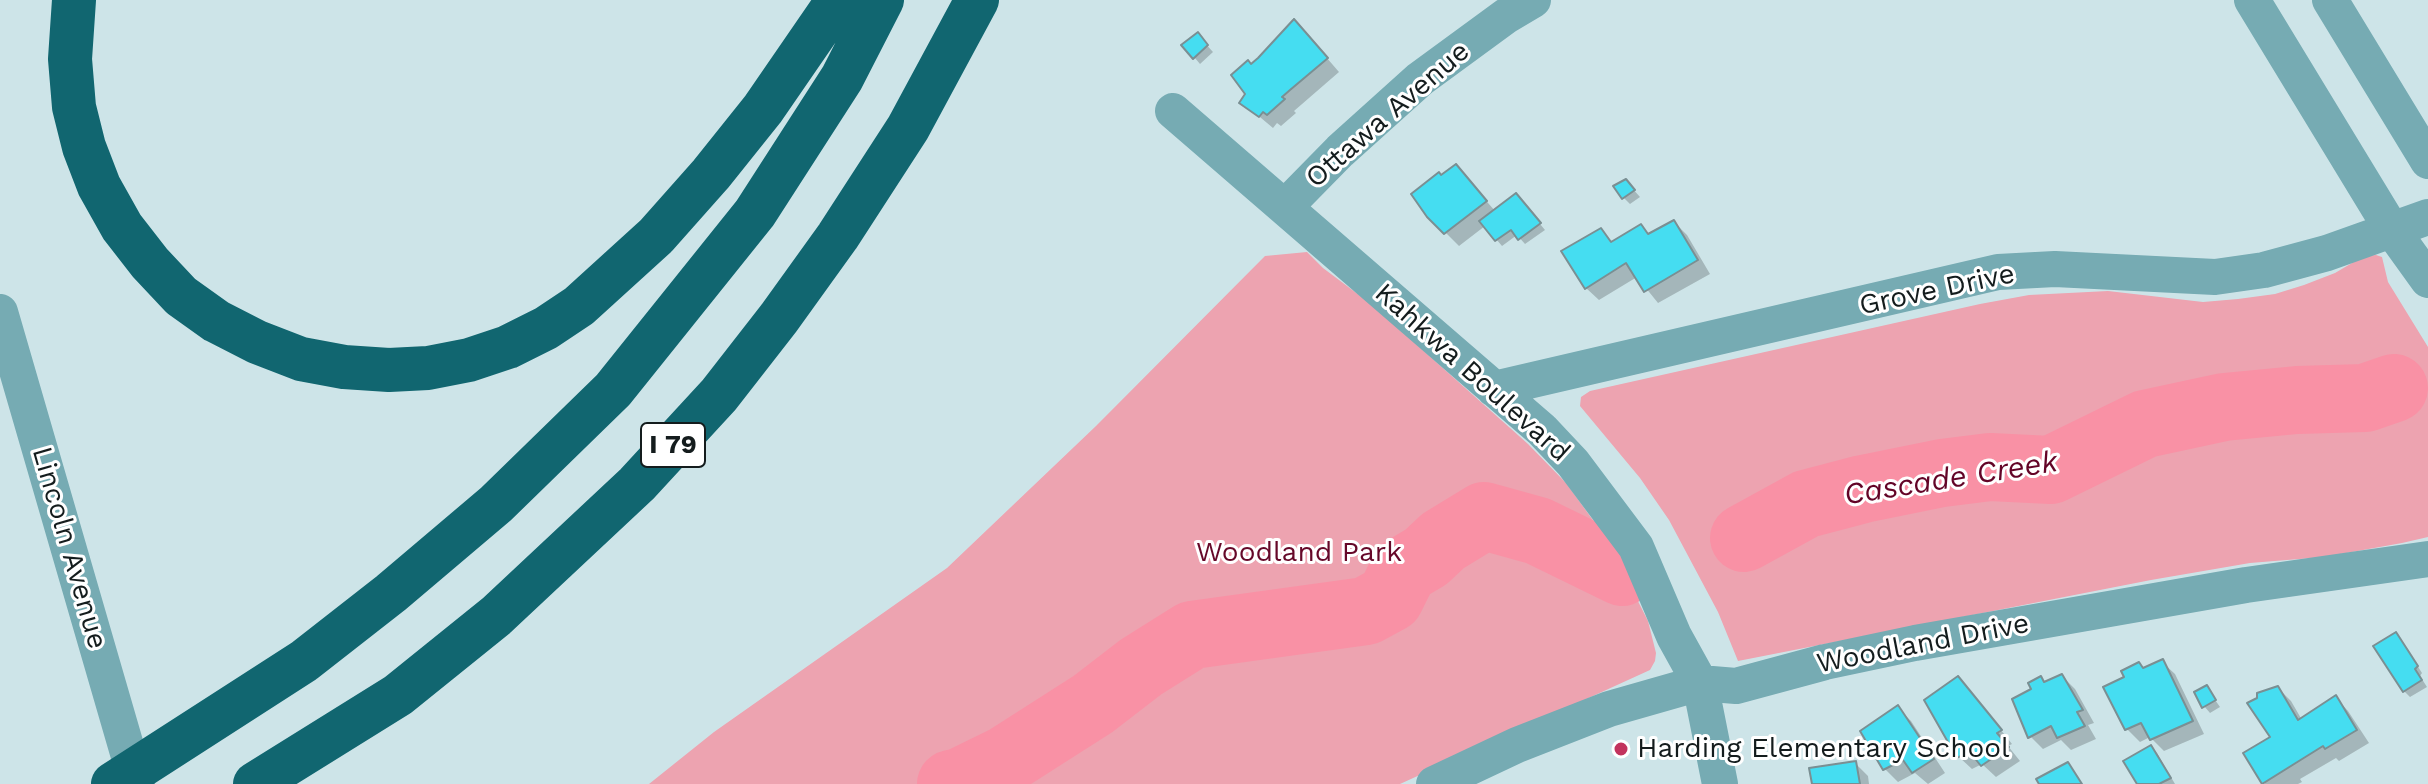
<!DOCTYPE html>
<style>
body{margin:0}
canvas{display:block;background:#cde4e8}
</style>
<canvas width="2428" height="784"></canvas>
<script>
const g = document.querySelector('canvas').getContext('2d');
g.lineJoin = 'round';
function fillPath(path, color) { g.fillStyle = color; g.fill(path, 'evenodd'); }
const poly = rows => new Path2D(rows.map(r => 'M' + r).join(''));
function trace(path, color, width, dash) { g.strokeStyle = color; g.lineWidth = width; g.lineCap = dash ? 'butt' : 'round'; g.setLineDash(dash || []); g.stroke(path); }
function label(font, color, halo, rows, align = 'center') {
  g.font = font + ' "Work Sans",sans-serif'; g.lineWidth = 6; g.setLineDash([]); g.textBaseline = 'middle'; g.strokeStyle = halo; g.fillStyle = color; for (const [text, x, y, turn = 0] of rows) {
    g.save(); g.translate(x, y); g.rotate((+turn || 0) * Math.PI / 180); g.textAlign = isNaN(turn) ? turn : align; if (halo) g.strokeText(text, 0, 0); g.fillText(text, 0, 0); g.restore();
  }
}
fillPath(poly([
 [1307,252,1323,268,1371,304,1528,444,1566,483,1606,538,1648,621,1656,653,1655,661,1650,670,1400,784,649,784,714,732,947,568,1096,426,1265,256],
 [2376,255,2382,257,2388,282,2428,347,2428,537,2402,543,2324,557,2250,563,2151,580,1738,661,1718,612,1669,520,1640,478,1580,406,1581,397,1590,391,1980,304,2029,295,2108,291,2203,302,2238,299,2275,294,2304,285,2335,273,2364,256]
]), '#eda3b0');
fillPath(poly([
 [1307,35,1339,72,1294,111,1296,113,1281,126,1277,123,1273,128,1242,102,1248,94,1251,67],
 [1203,41,1213,52,1200,64,1184,45],
 [1456,166,1495,211,1522,202,1545,230,1525,244,1517,235,1502,246,1485,226,1459,246,1429,216,1441,177],
 [1632,188,1640,197,1630,204,1624,198],
 [1674,222,1687,235,1710,274,1658,303,1637,277,1599,300,1586,288,1601,231,1613,243,1641,226,1650,235],
 [2401,640,2422,673,2420,676,2427,687,2410,697,2404,691],
 [2162,662,2175,674,2204,734,2164,751,2150,737,2140,742,2127,729,2106,688],
 [2062,676,2075,689,2094,723,2088,725,2096,739,2071,750,2061,740,2043,749,2030,736,2045,684],
 [2206,687,2220,707,2210,713,2204,706],
 [2278,688,2291,701,2302,720,2336,698,2348,711,2369,743,2339,761,2336,758,2300,779,2302,782,2298,784,2265,784,2246,754,2273,738],
 [1970,691,2012,744,2008,746,2020,761,1996,777,1982,764,1972,769,1959,757],
 [1898,708,1911,721,1945,773,1928,784,1915,773,1898,782,1885,769],
 [2151,747,2157,753,2175,784,2139,784],
 [1855,763,1868,776,1869,784,1814,784]
]), '#0003');
trace(poly([
 [1744,538,1806,504,1863,489,1942,473,1990,467,2051,470,2145,424,2224,407,2297,400,2365,398,2394,388],
 [951,784,960,782,1007,759,1093,704,1141,667,1192,635,1366,611,1390,598,1404,570,1426,557,1443,541,1484,516,1538,531,1622,572]
]), '#f991a5', 68);
const building = poly([
 [1294,19,1328,58,1290,90,1282,97,1285,99,1267,115,1263,112,1259,117,1239,103,1245,94,1231,75,1248,60,1251,64,1258,58,1294,19],
 [1198,32,1208,45,1193,59,1181,45,1198,32],
 [1456,164,1487,201,1444,234,1427,217,1411,194,1439,172,1441,175,1456,164],
 [1626,179,1635,190,1622,199,1613,186,1626,179],
 [1516,193,1541,223,1518,240,1511,230,1495,241,1479,221,1516,193],
 [1674,220,1698,260,1644,292,1626,263,1585,289,1561,251,1601,228,1611,242,1641,224,1648,234,1674,220],
 [2396,632,2418,666,2415,669,2422,680,2403,692,2373,646,2396,632],
 [2163,659,2193,721,2150,740,2141,723,2125,730,2103,687,2124,677,2121,671,2139,662,2143,668,2163,659],
 [2062,674,2083,710,2077,712,2085,726,2057,738,2051,726,2028,738,2012,699,2031,689,2028,683,2041,676,2044,682,2062,674],
 [1958,676,2002,730,1997,733,2009,747,1981,766,1969,751,1957,758,1924,700,1958,676],
 [2207,685,2216,700,2202,708,2194,692,2207,685],
 [2278,686,2298,720,2336,695,2357,730,2325,749,2323,746,2262,784,2243,753,2270,737,2247,703,2257,698,2257,693,2278,686],
 [1898,705,1934,759,1912,773,1903,760,1883,770,1860,731,1898,705],
 [2151,745,2171,778,2159,784,2137,784,2123,761,2151,745],
 [1856,761,1860,784,1812,784,1809,768,1856,761],
 [2068,762,2082,784,2039,784,2036,779,2068,762]
]);
fillPath(building, '#45ddf1');
trace(building, '#7a8f93', 2);
trace(poly([
 [2252,0,2392,230,2428,280],
 [2330,0,2428,161],
 [1173,111,1542,430,1573,463,1636,547,1674,636,1700,683,1720,784],
 [1286,206,1340,151,1420,79,1506,16,1533,0],
 [0,312,137,784],
 [1494,389,1998,272,2055,269,2215,277,2264,270,2327,253,2428,217],
 [1434,784,1517,745,1609,709,1700,683,1736,686,1825,662,1915,643,2246,585,2428,559]
]), '#76abb3', 36);
trace(poly([
 [74,0,70,59,74,107,84,147,99,186,122,227,150,263,181,296,216,321,257,342,301,359,344,367,389,370,428,368,469,360,508,347,546,328,579,306,656,236,711,174,763,109,838,0],
 [113,784,304,661,391,593,496,504,613,390,755,213,842,78,882,0],
 [255,784,398,695,496,616,637,484,719,395,779,318,838,236,908,128,977,0]
]), '#116670', 44);
for (const [x, y, r, color] of [
 [1621,749,8,"#c2335d"]
]) { const dot = new Path2D(); dot.arc(x, y, r, 0, 2 * Math.PI); g.fillStyle = color; g.fill(dot); trace(dot, '#fff', 3); }
for (const [x, y, w] of [
 [673,445,64]
]) { const box = new Path2D(); box.roundRect(x - w / 2, y - 22, w, 44, 6); g.fillStyle = '#fff'; g.fill(box); trace(box, '#141c1d', 2); }
label('bold 26px', '#141c1d', null, [
 ["I 79",673,445]
]);
label('28px', '#141c1d', '#fff', [
 ["Ottawa Avenue",1388,115,-41],
 ["Grove Drive",1937,290,-12],
 ["Kahkwa Boulevard",1472,373,42],
 ["Lincoln Avenue",69,548,74],
 ["Woodland Drive",1923,644,-11]
]);
label('28px', '#660829', '#fff', [
 ["Woodland Park",1299,553]
]);
label('28px', '#141c1d', '#fff', [
 ["Harding Elementary School",1637,749]
], 'left');
label('italic 30px', '#630427', '#fff', [
 ["Cascade Creek",1951,479,-9]
]);
</script>
